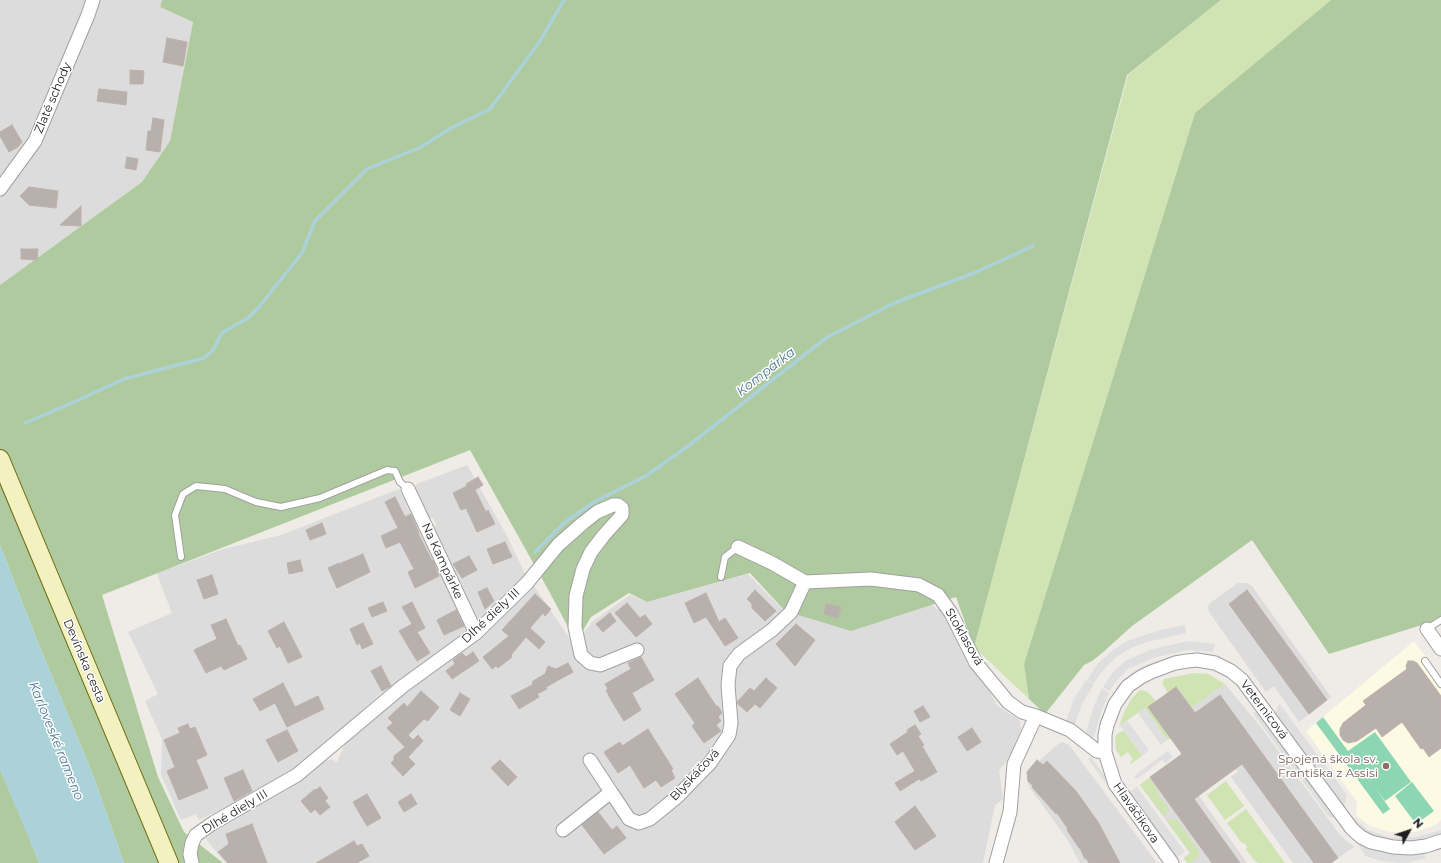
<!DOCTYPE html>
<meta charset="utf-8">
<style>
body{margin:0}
#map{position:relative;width:1441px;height:863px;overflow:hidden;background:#efebe6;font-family:Montserrat,sans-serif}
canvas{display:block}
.north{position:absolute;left:1389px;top:811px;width:40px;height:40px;-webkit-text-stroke:3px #fff;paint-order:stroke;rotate:50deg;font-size:11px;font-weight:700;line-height:16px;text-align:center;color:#1f1f1f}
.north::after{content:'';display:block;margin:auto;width:14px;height:18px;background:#1f1f1f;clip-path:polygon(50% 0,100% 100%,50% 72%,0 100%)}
</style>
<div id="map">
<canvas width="1441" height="863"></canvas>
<div class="north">N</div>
</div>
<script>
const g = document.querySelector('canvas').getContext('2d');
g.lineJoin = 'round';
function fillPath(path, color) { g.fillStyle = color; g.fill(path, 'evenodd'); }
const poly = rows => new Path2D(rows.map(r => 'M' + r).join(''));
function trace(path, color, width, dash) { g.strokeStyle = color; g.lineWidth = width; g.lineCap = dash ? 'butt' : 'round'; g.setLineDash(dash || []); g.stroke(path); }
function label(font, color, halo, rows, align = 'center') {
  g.font = font + ' Montserrat,sans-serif'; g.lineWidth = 3; g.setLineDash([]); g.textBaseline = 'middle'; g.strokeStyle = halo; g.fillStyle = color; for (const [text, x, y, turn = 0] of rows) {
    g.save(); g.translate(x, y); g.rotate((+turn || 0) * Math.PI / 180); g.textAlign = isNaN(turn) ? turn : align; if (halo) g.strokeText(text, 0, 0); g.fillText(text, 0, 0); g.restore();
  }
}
fillPath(poly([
 [0,0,162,0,160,7,193,22,170,141,142,182,0,285],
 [467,465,506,534,526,576,483,620,480,620,478,619,434,528,436,524,433,518,428,518,415,490,417,484],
 [399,489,468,631,379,695,331,740,292,770,233,804,199,820,196,814,181,820,161,775,162,739,145,701,158,694,128,632,172,613,158,577,156,570,172,568,220,550,281,535],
 [748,574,794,621,802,609,930,602,937,609,941,609,946,613,997,705,1020,721,1021,729,1010,758,999,770,1003,799,995,805,983,863,225,863,206,839,218,827,288,789,326,760,333,760,337,762,345,743,412,686,487,631,532,583,574,645,593,621,630,595,647,602],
 [1238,583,1246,583,1252,586,1331,697,1299,722,1274,686,1266,692,1209,612,1208,607,1210,603],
 [1225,684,1260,726,1340,835,1354,847,1331,863,1293,863,1231,777,1238,772,1191,708],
 [1062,742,1069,745,1157,863,1080,863,1067,839,1030,788,1027,781,1027,772,1058,744],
 [1174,761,1247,863,1187,863,1184,858,1190,853,1140,785,1168,764]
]), '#dddcdc');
fillPath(poly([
 [1414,641,1441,678,1441,820,1435,825,1416,832,1390,832,1370,826,1356,815,1357,802,1306,731]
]), '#fcfae2');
fillPath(poly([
 [1221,0,1331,0,1195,113,1024,664,1029,699,974,647,1128,75],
 [1193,673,1208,674,1225,684,1191,708,1176,687,1168,693,1162,683,1164,679],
 [1140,690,1146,691,1149,693,1156,702,1171,738,1167,740,1145,708,1119,726,1125,710,1132,698],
 [1124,730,1142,756,1131,764,1130,762,1133,760,1128,752,1121,757,1116,750,1115,739,1117,734],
 [1149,778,1159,791,1157,793,1169,809,1165,812,1167,815,1164,817,1140,785],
 [1226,781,1244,806,1225,820,1207,795],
 [1246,809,1285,863,1258,863,1255,861,1246,850,1247,847,1245,843,1242,843,1227,823],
 [1170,818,1172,821,1176,819,1200,853,1198,854,1199,857,1191,863,1187,863,1184,858,1190,853,1167,821]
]), '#cfe4b2');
fillPath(poly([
 [162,0,1221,0,1127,75,974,647,956,597,851,631,785,611,750,573,647,602,629,593,591,617,576,642,550,593,470,450,102,595,158,777,184,832,223,863,124,863,93,775,37,640,0,545,0,285,142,182,170,141,193,22,160,7],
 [1331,0,1441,0,1441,619,1329,654,1252,540,1132,626,1101,654,1092,661,1084,665,1045,714,1029,699,1024,664,1195,113],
 [0,769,26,830,39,863,0,863]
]), '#b0ca9f');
fillPath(poly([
 [1323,717,1348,751,1375,732,1411,782,1385,801,1374,786,1390,809,1383,814,1316,723],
 [1412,782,1434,811,1416,824,1395,796]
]), '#8cd6b3');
fillPath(poly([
 [1185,625,1186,633,1147,642,1131,648,1116,657,1104,669,1094,683,1087,680,1098,663,1112,651,1127,641,1160,630],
 [1188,641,1215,644,1213,652,1188,650,1153,658,1128,669,1119,678,1109,691,1103,687,1113,672,1125,661,1150,650],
 [1193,653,1206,653,1221,657,1219,662,1135,675,1100,742,1097,741,1101,719,1109,701,1118,685,1133,672,1142,667,1155,661,1174,656],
 [1086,680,1094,684,1082,704,1075,724,1066,721,1074,699],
 [1102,688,1109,693,1101,712,1094,737,1085,736,1093,708],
 [1279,703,1347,795,1344,808,1275,713],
 [1145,708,1167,740,1161,745,1138,713],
 [1252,712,1263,712,1340,818,1329,817],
 [1127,720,1149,750,1142,756,1120,725],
 [1168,751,1173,757,1165,764,1162,760,1137,779,1134,776],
 [1091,757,1169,863,1164,863,1088,759],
 [1137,787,1185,852,1177,857,1129,792],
 [1354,818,1368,830,1388,837,1416,837,1441,830,1441,834,1417,841,1387,841,1366,833,1351,820],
 [1356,840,1372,849,1385,852,1403,854,1422,852,1426,858,1406,863,1389,862,1378,860,1365,856]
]), '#dfdfdf');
fillPath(poly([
 [0,545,37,640,93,775,124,863,39,863,0,769]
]), '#abd2d8');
trace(poly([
 [25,423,63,407,124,379,204,358,213,350,222,333,248,318,258,308,302,253,315,221,367,169,421,147,451,128,490,109,540,41,564,0],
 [535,552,564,523,594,502,646,476,688,446,826,338,894,303,974,273,1033,246]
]), '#abd2d8', 3.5);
const building = poly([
 [167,38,187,42,183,66,163,62,167,38],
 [130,70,144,71,143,84,130,84,130,70],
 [99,89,127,92,126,105,97,101,99,89],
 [153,118,164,120,160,152,146,150,148,131,151,131,153,118],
 [12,125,22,142,18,147,9,152,0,136,0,132,12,125],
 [127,157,138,159,136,170,125,168,127,157],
 [29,187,58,191,56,208,29,205,20,196,29,187],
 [81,206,81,226,60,225,81,206],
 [21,249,38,249,37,260,21,259,21,249],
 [478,477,483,485,475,490,486,512,488,510,495,524,477,532,466,508,461,510,453,493,467,486,466,484,478,477],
 [395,497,405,517,411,514,419,533,418,533,432,561,433,560,439,576,415,588,408,572,414,569,400,542,386,548,381,536,398,528,385,502,395,497],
 [322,523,326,534,310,540,306,530,322,523],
 [505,542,512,557,493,564,487,549,505,542],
 [363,554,370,572,337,588,328,568,339,563,339,564,363,554],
 [469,556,477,570,462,578,453,564,469,556],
 [300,560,303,571,289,574,287,563,300,560],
 [212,575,218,594,204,599,197,580,212,575],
 [487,588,494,601,485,609,478,592,487,588],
 [755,590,776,611,765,621,752,608,752,604,747,599,755,590],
 [1247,590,1327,700,1309,714,1229,604,1247,590],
 [706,593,719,622,725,618,738,638,725,646,706,617,694,623,685,603,706,593],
 [535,594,551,609,545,616,543,613,530,628,545,642,539,649,526,637,511,655,512,657,498,668,496,666,492,669,483,657,509,636,502,630,535,594],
 [383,602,387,611,372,617,368,608,383,602],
 [412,602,425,628,417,632,430,653,417,661,399,631,412,624,402,607,412,602],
 [627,603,640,618,645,615,652,624,636,637,615,613,627,603],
 [826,604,841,607,838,618,824,614,826,604],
 [456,610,464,626,444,635,437,620,456,610],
 [610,613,616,621,603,632,596,624,610,613],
 [226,619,238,646,240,645,247,659,224,670,221,666,206,673,194,650,217,639,211,625,226,619],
 [284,622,302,657,288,663,280,646,277,648,268,631,284,622],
 [363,623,373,644,362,649,360,643,357,645,350,629,363,623],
 [796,624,815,640,795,666,776,644,796,624],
 [473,652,479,661,452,679,446,671,455,664,453,660,462,653,466,657,473,652],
 [641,657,654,680,632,693,641,710,624,721,611,700,606,690,608,689,605,684,631,669,628,663,641,657],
 [1408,661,1413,661,1417,663,1441,696,1441,748,1429,757,1423,748,1421,749,1402,722,1382,737,1376,728,1357,741,1348,743,1343,740,1340,735,1340,729,1343,723,1366,705,1363,701,1407,669,1406,666,1408,661],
 [568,663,573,672,546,687,547,689,537,694,539,697,519,709,511,696,532,685,533,681,545,674,548,666,556,669,568,663],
 [381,666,391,686,382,691,371,671,381,666],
 [698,678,716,706,718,706,722,713,718,717,721,721,716,725,721,731,704,743,692,726,695,723,675,694,698,678],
 [766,678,777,688,760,708,755,704,747,712,738,704,737,702,750,688,754,691,766,678],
 [283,683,295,707,318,696,324,709,287,727,275,703,260,711,253,699,283,683],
 [1176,687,1195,713,1220,695,1338,858,1331,863,1314,863,1242,764,1194,799,1240,863,1212,863,1150,777,1182,754,1148,707,1176,687],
 [421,691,439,707,428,721,424,719,408,735,413,740,418,735,423,741,408,757,415,764,403,776,391,763,394,760,394,756,405,747,387,728,393,723,388,718,404,703,407,707,421,691],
 [460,693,470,699,460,716,450,710,460,693],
 [923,706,930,717,920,722,914,711,923,706],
 [188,724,190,729,195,727,207,755,196,760,208,788,179,800,167,771,175,767,164,740,180,733,178,728,188,724],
 [915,725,921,734,918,736,924,745,922,746,937,772,921,781,919,779,900,791,895,783,915,771,903,751,897,755,890,744,908,732,907,730,915,725],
 [972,728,981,742,967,751,958,737,972,728],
 [648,729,673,769,671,770,675,778,661,787,656,780,644,788,630,765,618,773,604,752,620,742,622,746,648,729],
 [287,730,298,751,278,762,266,740,287,730],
 [500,760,517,777,508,786,491,768,500,760],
 [1037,760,1043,765,1047,761,1076,791,1098,822,1120,863,1089,863,1086,858,1085,859,1080,848,1079,848,1067,830,1068,829,1057,813,1056,814,1032,787,1033,786,1028,781,1027,772,1037,760],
 [243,770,252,791,234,801,224,778,243,770],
 [320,787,328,798,325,801,330,807,320,815,315,809,311,813,301,801,315,789,316,790,320,787],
 [367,794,381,818,367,826,353,802,367,794],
 [411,794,417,804,404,812,398,802,411,794],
 [915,806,936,836,915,850,895,822,915,806],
 [598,812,612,830,617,826,626,838,604,854,582,825,598,812],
 [252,824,267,863,228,863,218,852,229,844,226,834,252,824],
 [354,841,357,846,362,844,369,856,357,863,316,863,354,841]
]);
fillPath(building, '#b8b0ac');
trace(building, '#bfb1aa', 1);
const lane = poly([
 [181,557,175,515,183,494,196,486,225,489,256,502,281,507,320,498,387,470,395,471,400,482,408,489],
 [721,577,725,557,738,547],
 [1427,629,1441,620],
 [1425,661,1441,684]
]);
const street = poly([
 [0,189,35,141,88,15,93,0],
 [408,489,476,633],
 [738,547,772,563,805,582,871,579,919,585,938,595,951,613,976,663,1008,702,1022,712,1036,716,1070,730,1097,751,1105,752],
 [1427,629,1441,649],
 [590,760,611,792],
 [563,830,611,792,629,819,639,823,650,819,677,797,710,763,729,735,731,723,728,685,730,666,739,654,772,630,791,612,805,582],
 [192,863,190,854,192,843,196,835,213,823,297,775,403,686,476,633,527,583,558,545,583,523,597,512,613,505,618,505,622,508,622,515,604,535,591,552,583,569,576,596,575,627,581,655,590,663,600,665,637,650],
 [996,863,1010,812,1014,764,1036,716],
 [1172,863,1115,784,1105,752,1105,735,1107,725,1115,704,1128,686,1141,677,1151,672,1175,663,1187,661,1197,660,1215,663,1231,671,1242,680,1352,829,1361,837,1371,842,1393,847,1411,848,1426,846,1441,841]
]);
const secondary = poly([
 [0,459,169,863]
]);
trace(lane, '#a0a0a0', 8);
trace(street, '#a0a0a0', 15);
trace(secondary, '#6b6c10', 20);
trace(lane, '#fff', 6);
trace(street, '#fff', 13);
trace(secondary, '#f3f1c0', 18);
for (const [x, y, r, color] of [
 [1386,766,4,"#8d6e63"]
]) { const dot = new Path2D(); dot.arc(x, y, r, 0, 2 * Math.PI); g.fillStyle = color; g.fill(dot); trace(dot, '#fff', 1.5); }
label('12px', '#1f1f1f', '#fff', [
 ["Zlaté schody",53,98,-67],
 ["Na Kampárke",442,561,65],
 ["Dlhé diely III",491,616,-43],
 ["Stoklasová",964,637,60],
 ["Devínska cesta",84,661,67],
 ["Veternicová",1264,710,53],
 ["Blyskáčová",695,775,-47],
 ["Dlhé diely III",235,812,-31],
 ["Hlaváčikova",1136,813,55]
]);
label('12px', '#785e54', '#fff', [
 ["Spojená škola sv.",1378,759],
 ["Františka z Assisi",1378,773]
], 'right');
label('italic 13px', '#4e7997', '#fff', [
 ["Kompárka",766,372,-38],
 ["Karloveské rameno",56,741,68]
]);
</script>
